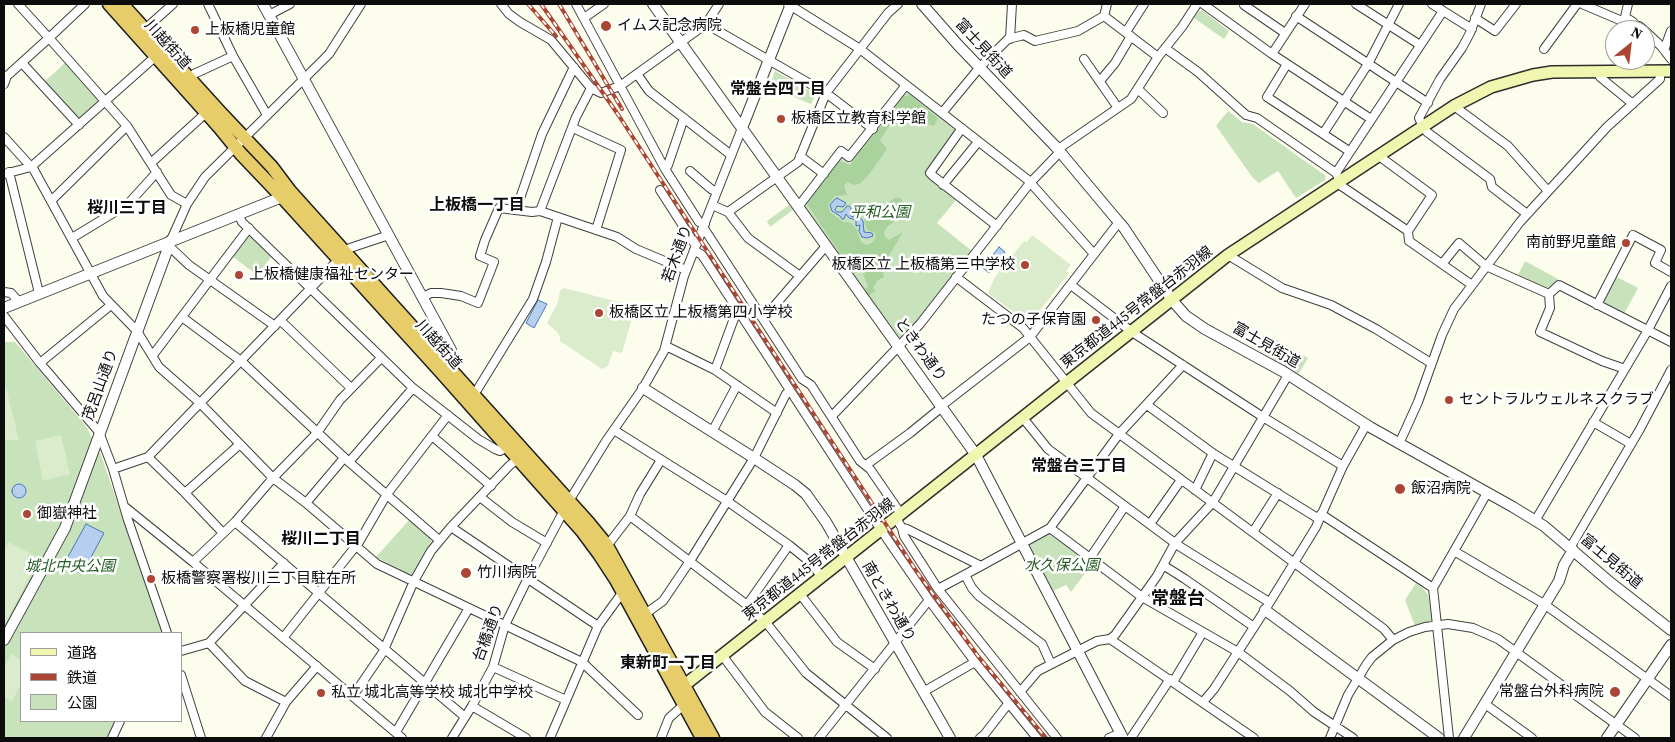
<!DOCTYPE html>
<meta charset="utf-8">
<style>
body{margin:0}
#map{position:relative;width:1675px;height:742px;overflow:hidden;background:#fdfded;font-family:"Source Serif 4","Noto Sans JP",serif}
canvas{display:block}
.frame{position:absolute;inset:0;border:5px solid #0c0c0c;pointer-events:none}
.legend{position:absolute;left:20px;top:632px;width:162px;height:90px;box-sizing:border-box;background:#fff;border:1px solid #9e9e9e;margin:0;padding:6px 9px;list-style:none;font-size:15px;color:#0c0c0c}
.legend li{display:flex;align-items:center;gap:10px;height:25px}
.legend b{width:25px;border:1px solid #9e9e9e}
.north{position:absolute;left:1605px;top:20px;width:50px;height:50px;box-sizing:border-box;background:#fff;border:1px solid #9e9e9e;border-radius:50%;rotate:29deg;font-size:14px;font-weight:700;line-height:20px;text-align:center;color:#0c0c0c}
.north::after{content:'';display:block;margin:auto;width:18px;height:22px;background:#ac4634;clip-path:polygon(50% 0,100% 100%,50% 72%,0 100%)}
</style>
<div id="map">
<canvas width="1675" height="742"></canvas>
<div class="frame"></div>
<ul class="legend">
<li><b style="height:6px;background:#f0f6af"></b>道路</li>
<li><b style="height:6px;background:#ac4634"></b>鉄道</li>
<li><b style="height:14px;background:#c8e3bb"></b>公園</li>
</ul>
<div class="north">N</div>
</div>
<script>
const g = document.querySelector('canvas').getContext('2d');
g.lineJoin = 'round';
function fillPath(path, color) { g.fillStyle = color; g.fill(path, 'evenodd'); }
const poly = rows => new Path2D(rows.map(r => 'M' + r).join(''));
function trace(path, color, width, dash) { g.strokeStyle = color; g.lineWidth = width; g.lineCap = dash ? 'butt' : 'round'; g.setLineDash(dash || []); g.stroke(path); }
function label(font, color, halo, rows, align = 'center') {
  g.font = font + ' "Source Serif 4","Noto Sans JP",serif'; g.lineWidth = 5; g.setLineDash([]); g.textBaseline = 'middle'; g.strokeStyle = halo; g.fillStyle = color; for (const [text, x, y, turn = 0] of rows) {
    g.save(); g.translate(x, y); g.rotate((+turn || 0) * Math.PI / 180); g.textAlign = isNaN(turn) ? turn : align; if (halo) g.strokeText(text, 0, 0); g.fillText(text, 0, 0); g.restore();
  }
}
fillPath(poly([
 [1202,10,1229,31,1224,39,1194,18,1199,11],
 [66,62,98,98,97,105,81,120,76,119,44,82],
 [775,71,816,94,811,104,770,87],
 [909,92,954,127,955,130,925,173,957,199,937,223,972,251,917,322,902,338,898,337,805,208,806,204,840,158,843,157,850,163,905,93],
 [1228,111,1242,122,1253,124,1326,176,1325,180,1296,198,1278,171,1259,183,1253,178,1216,126],
 [789,205,793,210,770,227,767,221],
 [249,234,272,256,257,275,232,256],
 [1525,261,1558,279,1557,282,1545,289,1518,275],
 [1615,276,1638,288,1624,314,1603,304,1602,301],
 [1272,337,1308,358,1298,375,1262,352],
 [4,342,15,342,86,426,101,455,162,633,21,633,21,721,116,721,107,738,4,738],
 [410,519,430,537,431,542,415,574,410,575,376,557],
 [1049,534,1052,534,1092,564,1071,592,1066,585,1053,591,1029,544],
 [1416,583,1422,587,1428,595,1433,622,1415,626,1405,600]
]), '#c8e3bb');
fillPath(poly([
 [910,95,938,118,934,126,923,123,915,117,905,114,895,117,880,140,887,149,870,173,861,183,854,185,847,182,844,186,847,195,835,196,828,205,830,212,843,222,849,222,852,224,857,230,861,242,866,245,872,243,876,237,875,233,867,230,864,221,867,217,895,198,901,198,903,203,900,217,887,227,884,232,885,237,889,240,903,232,884,264,882,270,884,277,878,280,873,288,876,291,869,295,865,289,868,286,863,274,867,267,859,259,857,272,853,273,807,204,840,161,850,165,904,96]
]), '#aad29c');
fillPath(poly([
 [1032,235,1071,265,1066,271,1069,273,1030,323,1028,323,988,293,995,277,1024,241,1027,242],
 [564,288,630,305,634,311,622,353,613,351,608,366,602,369,560,341,560,337,557,332,547,323,558,302,560,291],
 [4,379,19,440,4,440],
 [61,435,70,474,43,481,35,441],
 [8,542,39,558,4,626,4,550],
 [11,654,21,660,21,684,12,701,4,697,4,668]
]), '#daeccb');
const water = poly([
 [837,198,846,203,843,207,837,206,835,210,837,212,842,212,847,206,849,206,851,208,850,215,852,217,857,214,863,221,864,232,872,233,873,236,867,238,862,237,859,231,860,225,856,226,856,220,849,218,846,214,844,219,842,219,840,216,832,211,830,205,834,200,837,198],
 [999,247,1005,252,989,273,983,268,999,247],
 [538,300,547,304,534,328,526,323,538,300],
 '12 491a7 7 0 1 1 14 0a7 7 0 1 1-14 0Z',
 [86,524,104,533,82,574,64,564,86,524]
]);
fillPath(water, '#b7cfef');
trace(water, '#4777bd', 1);
const minor = poly([
 [85,4,49,38,127,126,171,195,187,204],
 [208,4,233,56,267,115],
 [501,4,509,14,520,22,551,40,591,88,601,93,620,86,706,24,719,4],
 [576,4,665,169,699,222,705,224],
 [788,4,860,49,1028,180,1094,254],
 [1203,4,1272,54,1371,119],
 [1356,4,1420,45],
 [1432,4,1472,29],
 [1481,4,1470,33,1462,48,1440,79,1419,118,1423,127,1427,132,1490,179,1492,187,1527,214],
 [1582,4,1622,21,1639,26,1644,30],
 [1628,4,1625,17,1633,22],
 [1244,5,1285,33],
 [269,15,290,4],
 [1104,16,1158,57],
 [1296,16,1428,103],
 [584,18,604,4],
 [1475,18,1495,31,1516,4],
 [706,24,826,93,873,129],
 [145,29,173,4],
 [1645,31,1661,46,1671,59],
 [1126,32,1144,4],
 [1010,39,1012,4],
 [1165,48,1198,72,1246,115,1257,118,1336,173,1340,181],
 [1544,49,1577,4],
 [1664,50,1671,31],
 [1272,54,1305,4],
 [1084,59,1118,108],
 [22,63,79,125],
 [1287,64,1267,97,1349,151],
 [1600,72,1600,77,1633,104],
 [637,74,649,91,731,155],
 [189,78,194,74,233,56],
 [1100,81,1115,63,1131,36],
 [4,84,7,76,49,38,18,4],
 [1138,89,1163,113],
 [1454,106,1508,146,1548,191],
 [942,113,980,67,1008,39,1024,35,1035,41,1078,31,1104,16,1107,4],
 [573,128,621,150,596,230],
 [962,128,930,173,933,176,997,226],
 [1323,134,1368,64,1399,4],
 [4,137,34,170,103,296,137,331,159,367,200,403,273,478,306,503,377,564,582,662,638,715],
 [800,156,824,174],
 [1379,156,1432,195,1408,231],
 [151,163,207,112],
 [665,169,668,165,684,118],
 [690,171,711,189,717,192],
 [9,172,39,293],
 [1336,173,1443,11],
 [4,174,31,167,156,56],
 [1337,183,1408,231,1409,241,1472,285],
 [943,185,978,142],
 [660,190,694,243,697,244],
 [51,201,127,126],
 [712,205,728,212,748,238,800,276],
 [798,207,841,151,849,157,906,85],
 [516,210,542,134,574,67],
 [540,211,576,117,591,88],
 [728,212,798,162,826,93,888,13,898,4],
 [238,214,242,222,413,388,478,439,495,449,500,451,508,447],
 [702,229,705,230,802,379,811,385,860,461,870,469,901,514],
 [72,238,128,204,157,172],
 [171,240,187,204,205,177,329,54,361,4],
 [169,246,189,265,275,326],
 [694,250,702,255,715,275,881,530,929,600,975,662,1037,738],
 [345,251,350,248,389,235],
 [1228,255,1282,288,1331,305,1376,329,1431,363],
 [1442,264,1459,243,1486,266,1549,294,1550,308,1540,332,1602,361,1625,369],
 [956,277,1023,328,1091,413,1384,629,1393,640],
 [1071,285,1132,332,1263,417,1343,466],
 [4,292,11,293,19,302],
 [1549,294,1559,285,1671,342],
 [423,297,431,293,441,293,461,296,478,303,494,262,480,256,485,240,499,208,532,212,540,211,558,217,617,237,636,249,686,270],
 [1597,305,1633,235,1661,250,1655,263,1671,272],
 [4,316,40,363,99,432,113,469,128,520,167,633],
 [182,317,241,361,349,462,439,540],
 [763,319,826,246],
 [280,320,351,388],
 [666,346,715,370,777,413],
 [153,355,249,228],
 [40,363,111,305],
 [715,370,736,313,738,311],
 [474,395,533,299,546,262,558,217],
 [1147,405,1214,454,1319,519],
 [941,406,1030,337,1119,222],
 [832,416,920,324,1030,183,1057,155,1061,147,1131,99,1158,57,1182,27,1197,4],
 [1023,418,1048,449,1179,546,1269,602],
 [1593,422,1631,444],
 [614,430,727,501,789,545,810,562,822,577],
 [712,432,737,385],
 [432,436,491,486],
 [1399,444,1418,402,1442,335,1454,309,1520,222,1607,127,1660,79,1660,71],
 [148,457,185,493,240,444],
 [349,462,413,388],
 [866,465,910,433,942,407],
 [113,469,148,457,338,260],
 [1195,490,1213,453],
 [185,493,223,533],
 [480,497,512,522,547,543],
 [306,503,344,458],
 [125,507,193,562,235,522,273,478,317,433,340,400,381,358],
 [1321,514,1433,588],
 [630,516,640,494,661,460],
 [896,518,902,528,904,536,938,589,981,566,907,529,902,528],
 [1535,521,1648,330,1671,286],
 [235,522,465,717],
 [1150,524,1181,480],
 [451,527,598,626],
 [1050,528,1119,434,1183,365],
 [1253,532,1278,493],
 [606,544,610,542,630,516,747,605,768,625,806,673,887,738],
 [1570,548,1640,429,1671,370],
 [1454,551,1544,604,1671,696],
 [1090,558,1125,506],
 [193,562,402,738],
 [1163,565,1185,579,1254,627],
 [981,566,1050,528,1142,597,1238,652,1290,691,1314,712,1353,738],
 [965,575,972,588,979,596,1042,644,1051,664],
 [938,589,1057,738],
 [800,594,837,642,875,669],
 [747,605,789,545],
 [645,614,663,601,690,561,754,458,786,394,790,390],
 [283,638,359,542,387,494,448,415],
 [1110,639,1254,738],
 [209,643,245,681,286,702],
 [181,651,209,643,284,563],
 [722,655,765,712,798,738],
 [493,667,566,700],
 [181,675,201,738],
 [1173,682,1203,632],
 [923,692,975,662],
 [1020,692,1038,671,1097,641,1110,639,1115,635,1157,576,1175,543,1213,502,1288,375],
 [353,696,383,652,414,581,431,551,451,527,509,466,520,457],
 [1203,702,1214,689,1265,610,1316,527,1343,466,1366,425],
 [1485,704,1532,738],
 [472,706,526,738],
 [396,732,469,608],
 [112,738,120,721],
 [266,738,286,702,317,666],
 [452,738,472,706,493,667,505,625,528,578,569,501,606,441,643,388,664,351,684,276,742,128],
 [550,738,598,626,622,593],
 [661,738,669,718,687,702],
 [819,738,929,600],
 [980,738,984,735,1008,704],
 [1109,738,1121,733],
 [1131,738,1170,679],
 [1330,738,1348,695,1366,665,1372,657,1393,640,1409,632,1425,627,1448,624,1473,628,1498,639,1635,738],
 [1449,738,1433,588,1487,493]
]);
const tertiary = poly([
 [263,4,451,350,451,359,442,369],
 [653,4,976,455,1123,738],
 [922,4,958,45,1056,147,1112,214,1124,228,1172,300,1186,316,1205,329,1284,372,1370,427,1513,507,1544,526,1611,583,1671,630],
 [742,128,791,4],
 [4,308,282,197,288,193],
 [643,388,754,458,795,485,806,494,826,522,950,738],
 [1265,610,1439,738],
 [4,640,65,528,171,240],
 [1464,738,1559,581,1564,565,1573,550],
 [1607,738,1671,645]
]);
const secondary = poly([
 [677,691,1228,255,1454,106,1491,87,1533,75,1552,72,1671,71]
]);
const trunk = poly([
 [109,4,219,127,241,154,282,197,440,371,582,531,599,554,616,580,702,738],
 [122,4,220,112,272,167,290,191,588,522,606,544,713,738]
]);
trace(minor, '#3f3f3f', 10);
trace(tertiary, '#3f3f3f', 12);
trace(secondary, '#2e2e2e', 14);
trace(trunk, '#1d1d1d', 15);
trace(minor, '#fff', 8);
trace(tertiary, '#fff', 10);
trace(secondary, '#f0f6af', 11);
trace(trunk, '#e6cd6a', 12);
const rail = poly([
 [528,4,556,36],
 [541,4,619,116,917,572,978,656,1046,738],
 [559,4,622,109]
]);
trace(rail, '#ac4634', 4);
trace(rail, '#fff', 2, [5.5]);
for (const [x, y, r, color] of [
 [606,26,6,"#ac4634"],
 [195,30,5,"#ac4634"],
 [781,119,5,"#ac4634"],
 [1626,243,5,"#ac4634"],
 [1025,265,5,"#ac4634"],
 [239,275,5,"#ac4634"],
 [599,313,5,"#ac4634"],
 [1096,320,5,"#ac4634"],
 [1449,400,5,"#ac4634"],
 [1400,489,6,"#ac4634"],
 [27,514,5,"#ac4634"],
 [466,573,6,"#ac4634"],
 [151,579,5,"#ac4634"],
 [1615,692,6,"#ac4634"],
 [321,693,5,"#ac4634"]
]) { const dot = new Path2D(); dot.arc(x, y, r, 0, 2 * Math.PI); g.fillStyle = color; g.fill(dot); trace(dot, '#fff', 2); }
label('15px', '#0c0c0c', '#fff', [
 ["イムス記念病院",617,26],
 ["上板橋児童館",205,30],
 ["板橋区立教育科学館",791,119],
 ["南前野児童館",1616,243,"right"],
 ["板橋区立 上板橋第三中学校",1015,265,"right"],
 ["上板橋健康福祉センター",249,275],
 ["板橋区立 上板橋第四小学校",609,313],
 ["たつの子保育園",1086,320,"right"],
 ["セントラルウェルネスクラブ",1459,400],
 ["飯沼病院",1411,489],
 ["御嶽神社",37,514],
 ["竹川病院",477,573],
 ["板橋警察署桜川三丁目駐在所",161,579],
 ["常盤台外科病院",1604,692,"right"],
 ["私立 城北高等学校 城北中学校",331,693]
], 'left');
label('15px', '#0c0c0c', '#fff', [
 ["川越街道",167,45,48],
 ["富士見街道",983,49,47],
 ["若木通り",678,254,-70],
 ["東京都道445号常盤台赤羽線",1137,308,-38],
 ["川越街道",438,345,48],
 ["富士見街道",1266,346,30],
 ["ときわ通り",920,350,54],
 ["茂呂山通り",101,385,-70],
 ["東京都道445号常盤台赤羽線",819,560,-38],
 ["富士見街道",1611,562,40],
 ["南ときわ通り",888,602,60],
 ["台橋通り",489,633,-70]
]);
label('italic 15px', '#255c24', '#fff', [
 ["平和公園",880,213],
 ["水久保公園",1062,566],
 ["城北中央公園",70,567]
]);
label('bold 16px', '#0c0c0c', '#fff', [
 ["常盤台四丁目",778,90],
 ["上板橋一丁目",477,206],
 ["桜川三丁目",127,209],
 ["常盤台三丁目",1079,467],
 ["桜川二丁目",321,540],
 ["東新町一丁目",668,664]
]);
label('bold 18px', '#0c0c0c', '#fff', [
 ["常盤台",1178,599]
]);
</script>
